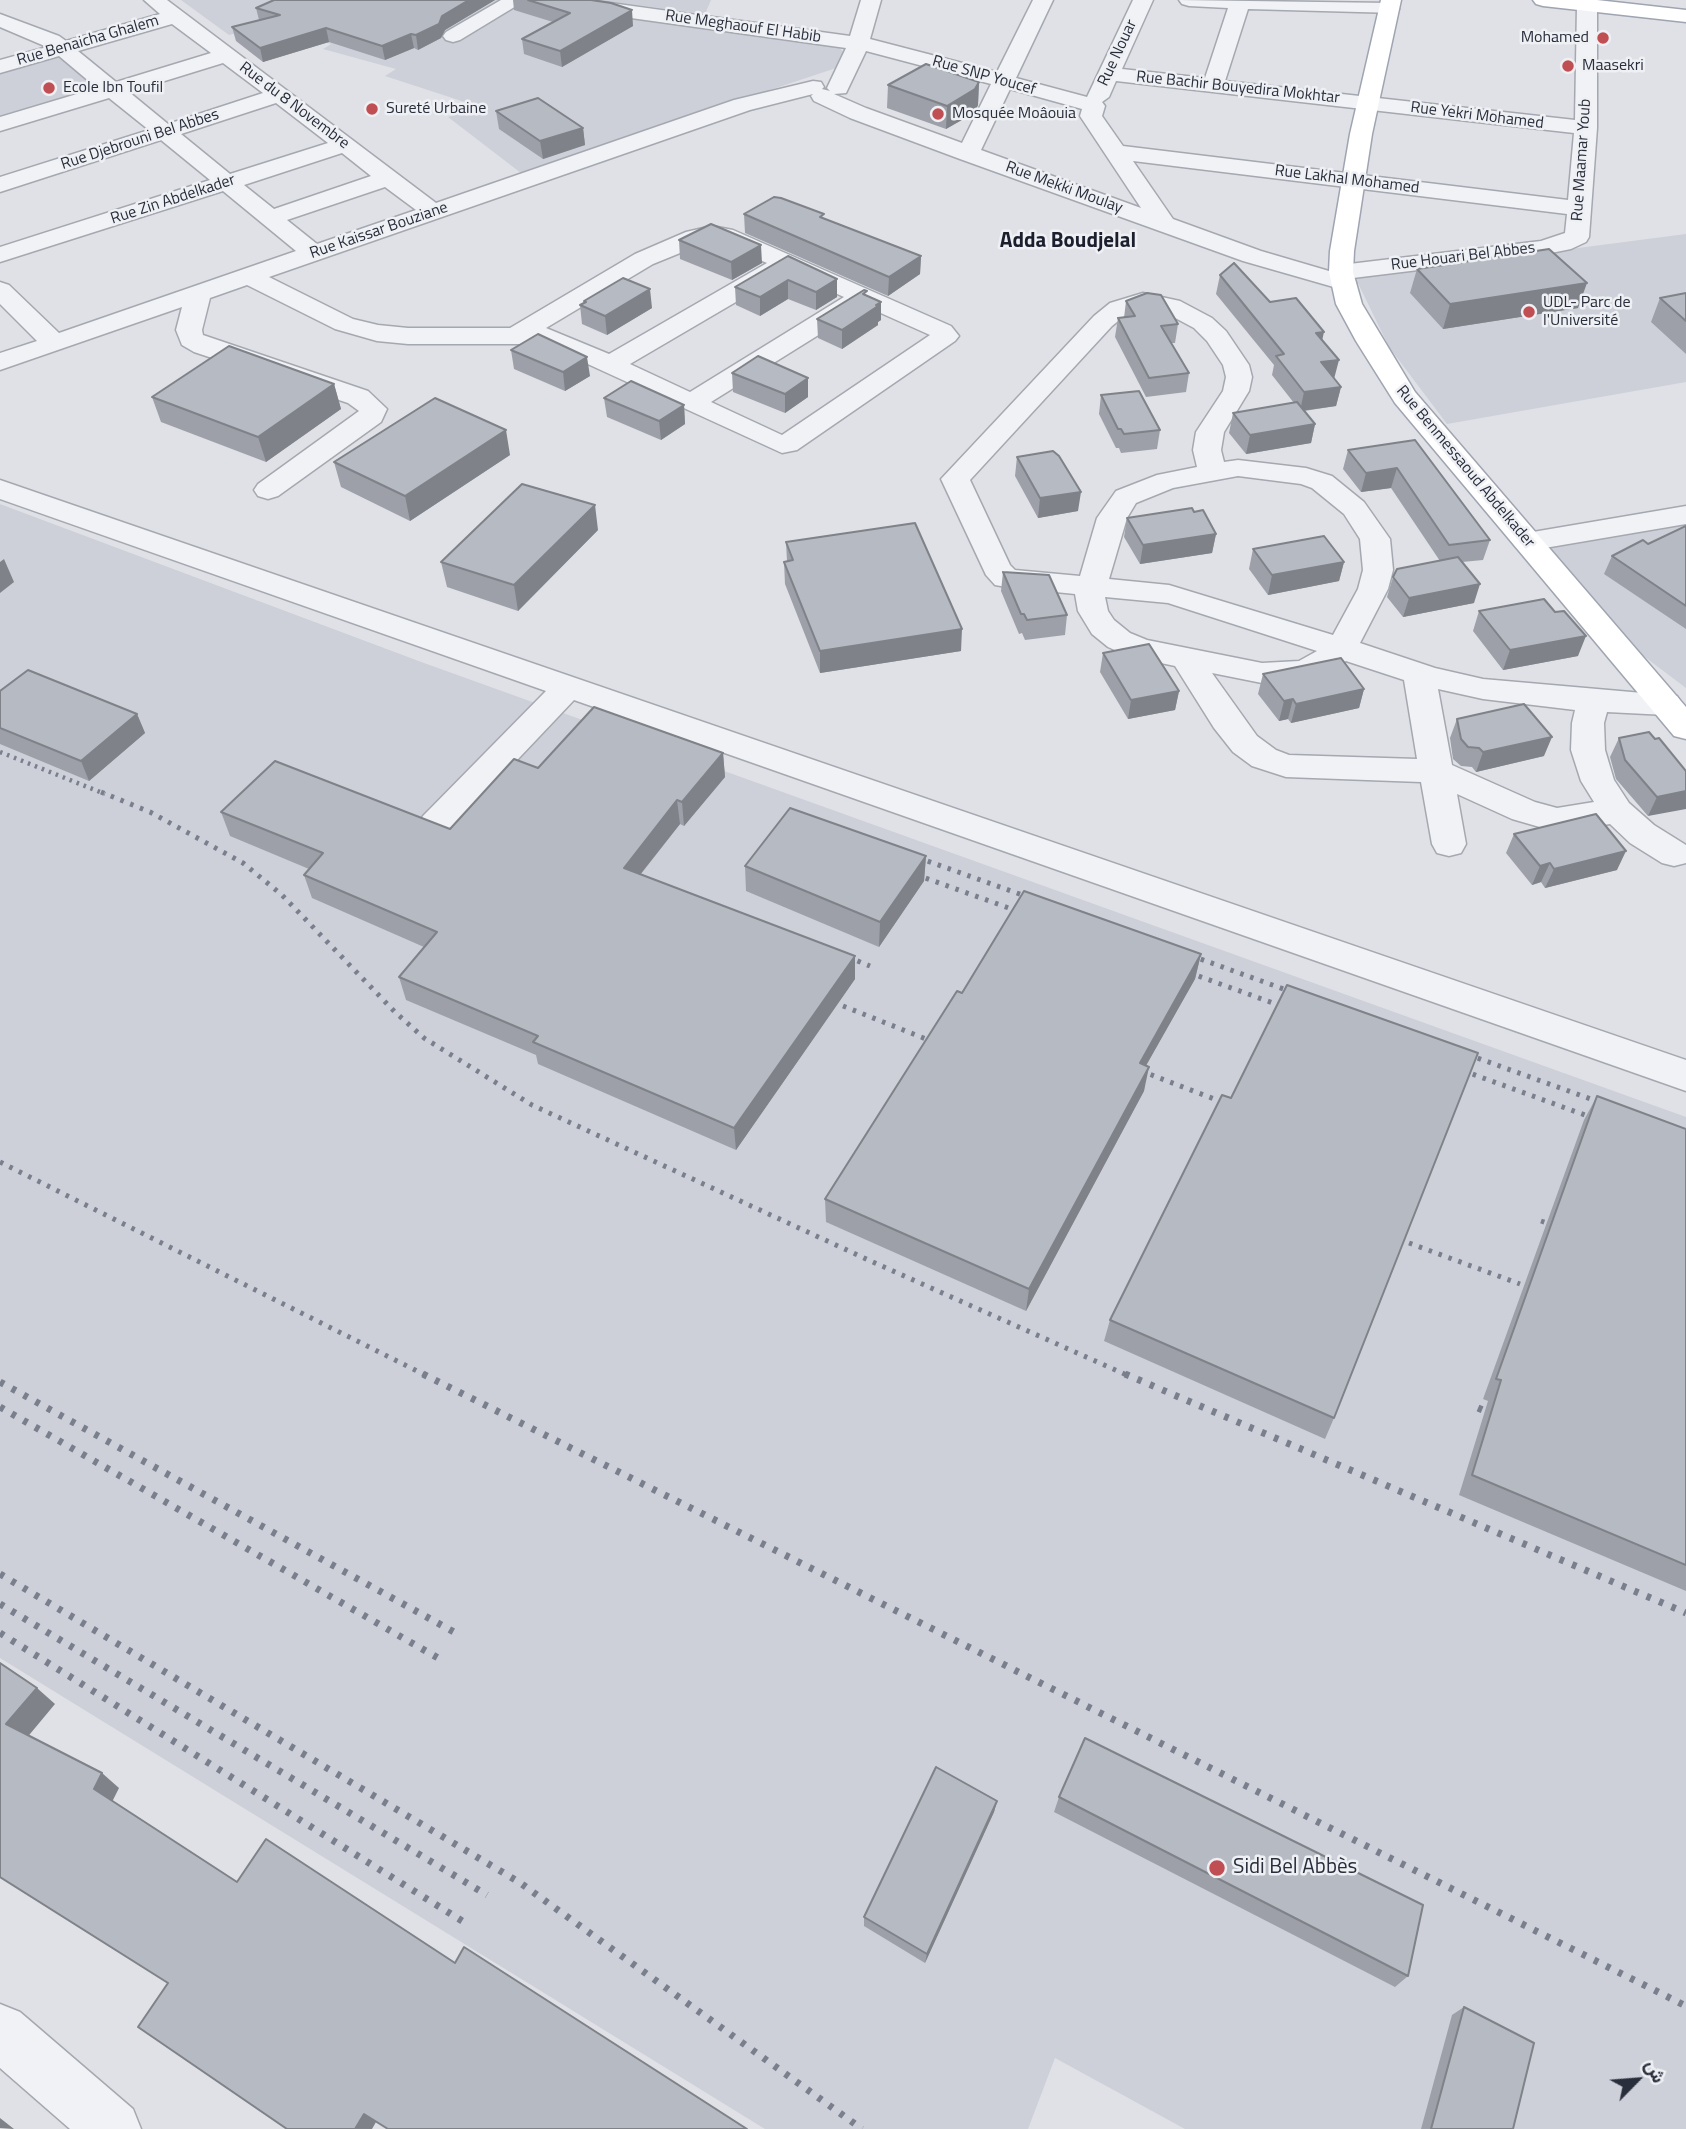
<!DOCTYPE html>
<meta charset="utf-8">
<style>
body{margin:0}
#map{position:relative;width:1686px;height:2129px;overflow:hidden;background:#dfe1e6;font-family:"Titillium Web",Vazirmatn,sans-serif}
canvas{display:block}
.north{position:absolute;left:1602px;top:2045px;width:70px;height:70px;-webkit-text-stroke:5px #eef0f4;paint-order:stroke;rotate:65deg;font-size:19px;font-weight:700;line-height:28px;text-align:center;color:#292e3c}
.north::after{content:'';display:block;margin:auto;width:24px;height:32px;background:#292e3c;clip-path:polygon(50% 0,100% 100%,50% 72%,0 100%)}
</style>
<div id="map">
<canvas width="1686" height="2129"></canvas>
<div class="north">ش</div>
</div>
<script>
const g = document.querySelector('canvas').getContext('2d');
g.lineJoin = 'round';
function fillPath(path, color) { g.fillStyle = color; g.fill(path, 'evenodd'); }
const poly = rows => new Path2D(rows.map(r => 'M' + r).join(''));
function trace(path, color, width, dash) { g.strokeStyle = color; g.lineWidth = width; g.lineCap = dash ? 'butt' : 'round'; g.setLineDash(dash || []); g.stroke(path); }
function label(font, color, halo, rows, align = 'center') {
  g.font = font + ' "Titillium Web",sans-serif'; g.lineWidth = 5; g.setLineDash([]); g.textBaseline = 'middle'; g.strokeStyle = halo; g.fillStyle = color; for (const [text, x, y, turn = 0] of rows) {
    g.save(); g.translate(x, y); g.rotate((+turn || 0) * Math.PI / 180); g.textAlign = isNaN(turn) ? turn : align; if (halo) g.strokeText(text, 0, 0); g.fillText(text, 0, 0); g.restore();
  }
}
fillPath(poly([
 [181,0,511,0,837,45,848,57,845,65,521,173,448,117,480,107,385,76,396,69,323,49,331,44,257,24,259,27,229,35],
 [599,0,711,0,705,14],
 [56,57,66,57,101,85,96,91,0,120,0,73],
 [1686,234,1686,382,1447,424,1389,347,1355,277],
 [0,504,424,663,1686,1117,1686,2129,1185,2129,1055,2058,1028,2129,765,2129,0,1658],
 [1686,525,1686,688,1629,645,1541,542,1636,526]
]), '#cdd0d8');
const minor = poly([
 [144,0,167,0,436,203,734,100,813,81,821,82,824,87,822,89,830,91,827,88,846,48,545,6,538,4,535,0,589,0,850,36,861,0,881,0,870,39,997,72,1033,0,1053,0,1016,78,1087,97,1133,0,1153,0,1122,69,1205,78,1228,8,1189,6,1182,4,1179,0,1389,3,1396,5,1399,9,1396,13,1248,9,1225,81,1575,120,1577,5,1580,1,1591,0,1597,5,1597,128,1589,237,1586,242,1571,249,1541,255,1353,278,1356,283,1353,288,1344,290,1243,261,960,159,850,118,814,101,811,96,813,94,750,110,269,277,353,319,378,325,408,328,510,328,635,254,686,232,712,226,733,230,951,326,959,336,955,341,797,450,782,453,544,344,408,344,377,341,335,329,247,285,210,298,202,330,203,335,368,391,387,409,381,422,278,496,268,499,258,496,254,490,258,484,359,411,348,403,194,352,182,345,176,330,182,307,0,370,0,353,37,341,0,304,0,282,9,285,59,333,296,251,223,191,0,262,0,247,210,180,161,140,0,192,0,177,149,130,109,98,0,131,0,117,97,88,59,56,0,73,0,60,47,47,0,27,0,14,59,36,66,41,160,14,144,0],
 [172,24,211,53,116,82,78,51,172,24],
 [866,51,991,84,962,143,866,108,834,94,846,93,866,51],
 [223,63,263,93,168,124,129,92,223,63],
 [1116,81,1574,133,1568,200,1123,146,1102,116,1105,106,1102,102,1109,97,1116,81],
 [1010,89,1082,109,1080,116,1141,208,981,150,1010,89],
 [276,103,328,143,230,174,181,134,276,103],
 [342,153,371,176,274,209,244,185,342,153],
 [1133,161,1567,214,1565,233,1541,241,1341,265,1332,267,1329,271,1261,251,1173,219,1133,161],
 [385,187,416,210,317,244,287,220,385,187],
 [712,240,767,263,609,354,546,328,653,264,712,240],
 [787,272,844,297,690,392,630,364,787,272],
 [865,306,930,335,782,435,711,402,865,306],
 [501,0,526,0,460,40,453,42,446,40,443,36,446,32,501,0],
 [1143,293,1180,301,1212,318,1226,331,1249,365,1252,377,1249,391,1224,432,1221,450,1224,462,1238,460,1306,468,1332,476,1364,502,1390,539,1393,570,1388,589,1360,643,1435,668,1483,679,1677,696,1682,704,1677,712,1666,715,1607,712,1604,723,1605,750,1614,780,1629,803,1654,825,1686,845,1686,863,1674,866,1662,863,1630,843,1610,824,1557,832,1512,819,1457,794,1466,844,1461,853,1449,856,1437,853,1432,844,1421,782,1286,777,1252,766,1233,752,1214,728,1175,666,1128,656,1108,647,1092,634,1078,611,1075,594,1006,587,995,585,986,575,941,479,1094,316,1110,303,1143,293],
 [1144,309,1164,312,1194,328,1207,341,1223,365,1226,377,1223,391,1196,432,1193,450,1197,467,1157,475,1116,491,1097,518,1080,576,1015,570,1010,565,970,480,1112,326,1128,313,1144,309],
 [1238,476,1301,484,1312,488,1344,514,1360,539,1363,570,1358,589,1333,635,1169,585,1109,579,1127,518,1136,503,1173,488,1238,476],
 [1105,597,1168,603,1317,651,1299,661,1262,663,1147,640,1130,633,1114,620,1108,611,1105,597],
 [1346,661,1404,680,1417,759,1289,755,1276,750,1257,736,1212,673,1262,683,1284,684,1317,677,1346,661],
 [1438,689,1483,699,1575,710,1572,723,1571,750,1581,781,1594,802,1557,808,1535,802,1452,765,1438,689],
 [0,480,1686,1060,1686,1091,574,700,447,834,435,837,423,834,418,825,423,816,546,691,0,499,0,480],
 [1686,506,1686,524,1527,551,1517,548,1512,542,1517,536,1527,533,1686,506],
 [0,2004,20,2012,133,2109,141,2129,70,2129,0,2068,0,2004]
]);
const major = poly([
 [1381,0,1401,0,1372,134,1354,251,1353,272,1362,304,1415,392,1686,707,1686,739,1674,736,1395,403,1356,341,1336,304,1329,272,1330,251,1350,134,1381,0],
 [1533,0,1597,0,1686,10,1686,22,1543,6,1536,4,1533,0]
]);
trace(minor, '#a5a8b0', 3);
trace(major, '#9fa4b1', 3);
fillPath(minor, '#f1f2f5');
fillPath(major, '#fff');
trace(poly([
 [0,752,105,794]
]), '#7a7f8e', 4.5, [2.5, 5]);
trace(poly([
 [101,792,150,812,243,863,282,895,395,1012,424,1038,532,1105,875,1263,1129,1376],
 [908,854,1039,901],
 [906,871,1031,916],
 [1181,952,1303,996],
 [838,953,870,966],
 [1179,969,1295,1011],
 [843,1006,926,1039],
 [1458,1051,1613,1107],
 [1131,1067,1235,1107],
 [1453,1067,1604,1122],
 [0,1162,427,1376],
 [1541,1221,1565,1229],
 [1409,1243,1520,1284]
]), '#7a7f8e', 5, [3.5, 7]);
trace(poly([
 [423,1374,1686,2006],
 [1125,1374,1686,1613],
 [0,1382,454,1632],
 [0,1407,445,1662],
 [1478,1408,1504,1419],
 [0,1574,519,1882,862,2129],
 [0,1604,487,1895],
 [0,1633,467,1924]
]), '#7a7f8e', 7, [4.5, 9]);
fillPath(poly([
 [495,0,445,30,441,38,418,50,414,48,385,60,329,42,263,62,236,41,232,27,259,20,256,8],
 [513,0,591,0,633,26,562,67,524,54,522,39,553,22,514,10],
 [979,82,978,105,974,113,946,129,887,108,888,85],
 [496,111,583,128,585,145,543,159,499,129],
 [744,214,824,219,921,256,920,274,888,296,745,233],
 [679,240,762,263,732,280,680,259],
 [788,256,837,279,837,297,816,310,788,299,760,316,736,305,735,287],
 [1417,269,1578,308,1443,329,1410,293],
 [1220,275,1270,302,1322,340,1334,378,1341,387,1336,406,1304,411,1315,424,1311,443,1246,454,1229,433,1233,413,1294,403,1272,375,1274,365,1216,294],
 [1686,293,1686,354,1651,322,1660,298],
 [867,296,881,320,878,322,878,325,842,349,818,338,817,319],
 [584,301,652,308,607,335,582,324,580,305,584,303],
 [1126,301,1178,324,1175,343,1171,343,1189,373,1186,392,1146,397,1115,337,1118,318,1124,318],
 [511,350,590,376,565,391,514,369],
 [732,373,808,397,785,413,733,392],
 [334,384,341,409,266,462,161,422,152,397],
 [1101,395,1160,430,1157,449,1121,453,1119,448,1116,448,1099,414],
 [604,398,684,405,685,424,661,440,607,417],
 [1415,440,1490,540,1483,560,1462,562,1474,603,1403,617,1387,597,1393,577,1440,561,1391,488,1361,492,1343,469,1348,450],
 [510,455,410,521,341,487,334,462],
 [1017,457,1078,511,1038,518,1015,476],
 [1194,512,1216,534,1212,553,1140,564,1124,537,1127,518],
 [1686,526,1686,629,1604,574,1612,556,1648,544],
 [598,530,518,611,447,587,441,562],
 [786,542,961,651,820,673,785,584,784,562,787,561],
 [1253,549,1344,562,1339,581,1268,595,1249,569],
 [1003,572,1067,615,1065,635,1025,640,1022,633,1019,634,1001,591],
 [1479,611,1578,656,1503,670,1473,631],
 [1103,653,1179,691,1175,710,1128,719,1100,672],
 [1263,674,1364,689,1359,708,1291,723,1288,719,1279,721,1258,694],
 [0,691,137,714,145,733,89,781,0,744],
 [1457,719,1544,756,1476,772,1472,767,1461,766,1453,759,1450,738],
 [1619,738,1655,739,1686,771,1648,816,1616,779,1610,757],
 [723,753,725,777,684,826,680,824,641,874,855,979,736,1150,538,1064,536,1055,406,1000,399,977,424,947,312,898,304,875,309,869,230,836,221,812,450,829,538,768],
 [1514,834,1617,870,1545,888,1541,882,1532,885,1506,853],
 [926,856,924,881,879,947,746,891,745,866],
 [1201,954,1195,979,1146,1065,1144,1091,1026,1311,826,1222,825,1199,962,993],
 [1597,1096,1686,1129,1686,1591,1459,1495,1488,1401,1483,1399,1584,1120],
 [1231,1098,1334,1418,1325,1439,1104,1341,1110,1320],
 [1059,1797,1408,1976,1395,1987,1054,1812],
 [997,1801,994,1812,925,1963,864,1926,864,1917],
 [1464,2007,1513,2129,1421,2129,1452,2015]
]), '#9da0a8');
fillPath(poly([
 [469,0,495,0,445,30,441,38,418,50,416,35,442,16],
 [632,10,633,26,562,67,560,51],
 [326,28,329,42,263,62,260,48],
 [411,34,414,48,385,60,382,46],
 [979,82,978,105,974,113,946,129,947,106],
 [583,128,585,145,543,159,540,141],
 [761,245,762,263,732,280,731,262],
 [921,256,920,274,888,296,889,277],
 [837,279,837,297,816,310,816,292],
 [788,280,788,299,760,316,760,297],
 [1587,283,1578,308,1443,329,1450,304],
 [650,289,652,308,607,335,605,316],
 [881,302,881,320,878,322,878,325,842,349,842,330],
 [1324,332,1320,350,1316,333],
 [587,357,590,376,565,391,563,372],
 [1339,360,1334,379,1321,362],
 [808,378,808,397,785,413,785,394],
 [334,384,341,409,266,462,258,437],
 [1341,387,1336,406,1300,411,1304,392],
 [684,405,685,424,661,440,659,421],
 [1315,424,1311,443,1246,454,1250,435],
 [506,430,510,455,410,521,405,496],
 [1397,468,1391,488,1361,492,1366,473],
 [1081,492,1078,511,1038,518,1040,498],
 [595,505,598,530,518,611,514,585],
 [1216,534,1212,553,1140,564,1143,545],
 [4,559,14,582,0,593,0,562],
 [1344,562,1339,581,1268,595,1272,575],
 [1480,584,1474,603,1403,617,1409,598],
 [962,629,961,651,820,673,820,651],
 [1586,636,1578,656,1503,670,1510,650],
 [1364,689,1359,708,1291,723,1296,704],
 [1179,691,1175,710,1128,719,1131,700],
 [1293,699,1288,719,1279,721,1284,701],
 [137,714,145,733,89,781,81,761],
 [1552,737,1544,756,1476,772,1483,752],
 [723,753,725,777,684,826,682,802],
 [1686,791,1686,809,1648,816,1657,797],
 [677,800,680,824,627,891,624,868],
 [1626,851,1617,870,1545,888,1554,869],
 [926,856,924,881,879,947,880,922],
 [1550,863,1541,882,1532,885,1540,866],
 [1201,954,1195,979,1134,1087,1140,1063],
 [855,956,855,979,736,1150,734,1128],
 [1149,1067,1144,1091,1026,1311,1029,1289],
 [37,1688,55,1704,25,1740,6,1724],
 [102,1773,119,1788,111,1804,94,1789],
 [997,1801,994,1812,925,1963,927,1954],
 [364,2114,376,2122,372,2129,355,2129],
 [0,2118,14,2129,0,2128]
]), '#7f8288');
const building = poly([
 [274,0,469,0,442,16,439,24,416,35,411,34,382,46,326,28,260,48,232,27,280,15,256,8,274,0],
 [528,0,591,0,611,3,632,10,560,51,522,39,570,13,528,0],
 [926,64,979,82,975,89,947,106,888,85,926,64],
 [538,98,583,128,540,141,496,111,538,98],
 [774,197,781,198,824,214,820,217,921,256,889,277,744,214,774,197],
 [711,224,761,245,731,262,679,240,711,224],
 [1549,249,1587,283,1450,304,1417,269,1549,249],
 [788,256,837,279,816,292,788,280,760,297,735,287,788,256],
 [1234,263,1270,302,1296,298,1324,332,1316,333,1339,360,1321,362,1341,387,1304,392,1276,356,1284,354,1220,275,1234,263],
 [623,278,650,289,605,316,580,305,586,302,584,301,623,278],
 [864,290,867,291,863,294,881,302,876,305,878,306,842,330,817,319,864,290],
 [1147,293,1161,295,1178,324,1161,326,1189,373,1149,378,1118,318,1135,316,1126,301,1147,293],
 [1686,293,1686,321,1660,298,1686,293],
 [538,334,587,357,563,372,511,350,538,334],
 [229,346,334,384,258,437,152,397,229,346],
 [758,356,808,378,785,394,732,373,758,356],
 [631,381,684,405,659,421,604,398,631,381],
 [1139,391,1160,430,1124,434,1121,429,1118,429,1101,395,1139,391],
 [435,398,506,430,405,496,334,462,435,398],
 [1297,402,1315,424,1250,435,1233,413,1297,402],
 [1415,440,1490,540,1449,545,1397,468,1366,473,1348,450,1415,440],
 [1053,451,1059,456,1081,492,1040,498,1017,457,1053,451],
 [522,484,595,505,514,585,441,562,522,484],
 [1192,508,1194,512,1203,510,1216,534,1143,545,1127,518,1192,508],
 [915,523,962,629,820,651,784,562,793,560,786,542,915,523],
 [1686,526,1686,606,1612,556,1643,540,1648,544,1686,526],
 [1324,536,1344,562,1272,575,1253,549,1324,536],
 [1458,557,1480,584,1409,598,1393,577,1397,569,1458,557],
 [1003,572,1049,575,1067,615,1027,620,1024,614,1021,614,1003,572],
 [1544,599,1555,612,1564,611,1586,636,1510,650,1479,611,1544,599],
 [1149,644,1179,691,1131,700,1103,653,1149,644],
 [1341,658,1364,689,1296,704,1293,699,1284,701,1263,674,1341,658],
 [28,670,137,714,81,761,0,728,0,691,28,670],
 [1524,704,1552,737,1483,752,1479,748,1468,747,1461,739,1457,719,1524,704],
 [594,707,723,753,682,802,677,800,624,868,855,956,734,1128,533,1042,538,1036,399,977,437,932,304,875,323,853,221,812,275,761,450,829,514,759,538,768,594,707],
 [1649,732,1655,739,1659,738,1686,771,1686,791,1657,797,1625,760,1619,738,1649,732],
 [790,808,926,856,880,922,745,866,790,808],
 [1596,814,1626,851,1554,869,1550,863,1540,866,1514,834,1596,814],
 [1024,891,1201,954,1140,1063,1149,1067,1029,1289,825,1199,957,991,962,993,1024,891],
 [1287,985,1478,1053,1334,1418,1110,1320,1222,1095,1231,1098,1287,985],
 [1597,1096,1686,1129,1686,1565,1472,1475,1501,1380,1496,1379,1597,1096],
 [0,1663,37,1688,6,1724,102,1773,94,1789,237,1882,266,1839,455,1963,464,1947,747,2129,388,2129,364,2114,355,2129,287,2129,138,2027,168,1983,0,1877,0,1663],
 [1085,1738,1423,1905,1408,1976,1059,1797,1085,1738],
 [936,1767,997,1801,927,1954,864,1917,936,1767],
 [1464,2007,1534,2043,1513,2129,1431,2129,1464,2007]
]);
fillPath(building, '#b6bac3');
trace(building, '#7f8288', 2);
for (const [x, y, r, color] of [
 [1603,38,7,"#c04f54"],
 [1568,66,7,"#c04f54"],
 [49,88,7,"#c04f54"],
 [372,109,7,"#c04f54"],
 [938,114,7,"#c04f54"],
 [1529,312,7,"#c04f54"],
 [1217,1868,9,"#c04f54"]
]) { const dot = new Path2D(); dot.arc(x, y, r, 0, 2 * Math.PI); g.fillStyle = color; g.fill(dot); trace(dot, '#eef0f4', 2.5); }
label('16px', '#292e3c', '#eef0f4', [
 ["Rue Meghaouf El Habib",743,27,8],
 ["Rue Benaicha Ghalem",88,41,-16],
 ["Rue Nouar",1118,53,-65],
 ["Rue SNP Youcef",984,76,16],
 ["Rue Bachir Bouyedira Mokhtar",1238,88,6],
 ["Rue du 8 Novembre",294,106,37],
 ["Rue Yekri Mohamed",1477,116,7],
 ["Rue Djebrouni Bel Abbes",140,140,-18],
 ["Rue Maamar Youb",1582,160,-86],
 ["Rue Lakhal Mohamed",1347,180,7],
 ["Rue Mekki Moulay",1064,188,20],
 ["Rue Zin Abdelkader",173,200,-18],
 ["Rue Kaissar Bouziane",379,231,-19],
 ["Rue Houari Bel Abbes",1463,257,-7],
 ["Rue Benmessaoud Abdelkader",1465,467,50]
]);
label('16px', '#292e3c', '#eef0f4', [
 ["Mohamed",1589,38,"right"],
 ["Maasekri",1582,66],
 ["Ecole Ibn Toufil",63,88],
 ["Sureté Urbaine",386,109],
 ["Mosquée Moâouia",952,114],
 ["UDL- Parc de",1543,303],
 ["l'Université",1543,321]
], 'left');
label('bold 21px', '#1c1f2d', '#eef0f4', [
 ["Adda Boudjelal",1068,242]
]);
label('21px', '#292e3c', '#eef0f4', [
 ["Sidi Bel Abbès",1233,1868]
], 'left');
</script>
